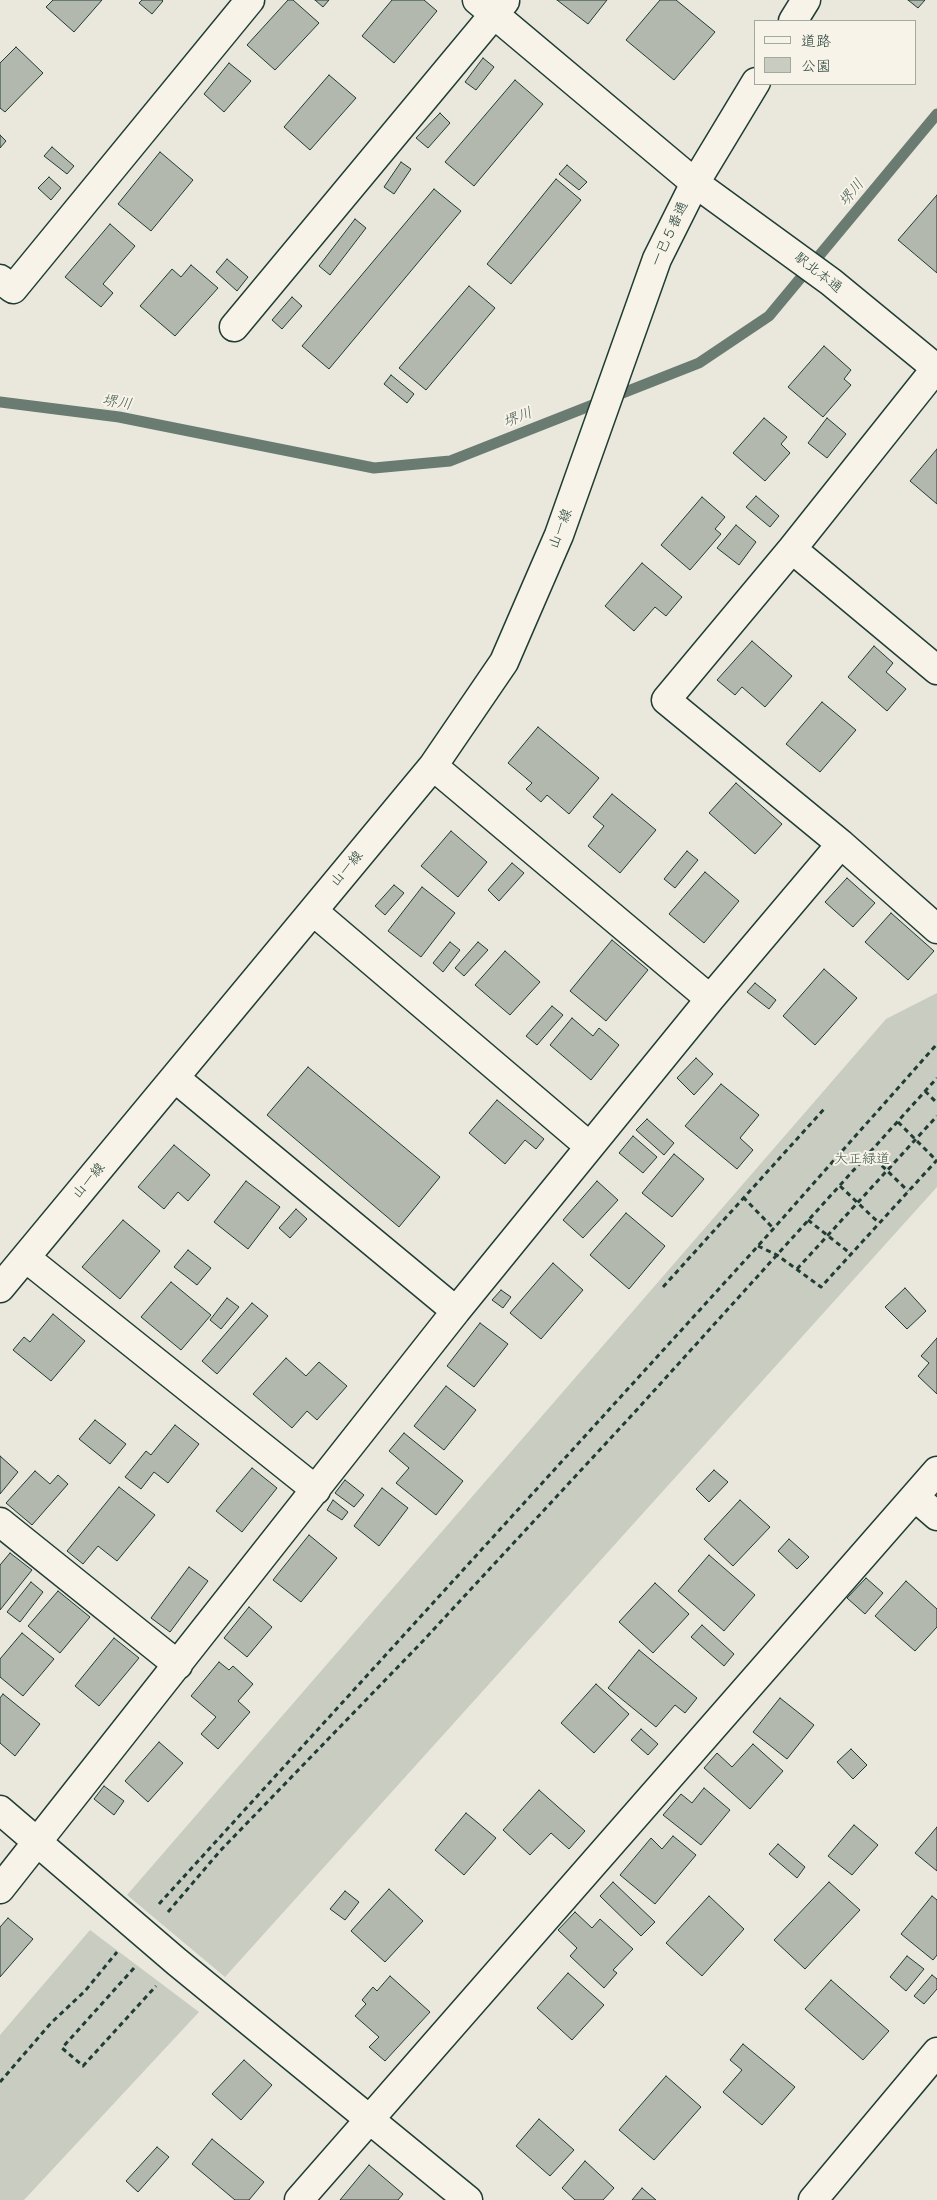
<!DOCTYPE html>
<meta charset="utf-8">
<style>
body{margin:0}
#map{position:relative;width:937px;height:2200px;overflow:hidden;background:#eae8dd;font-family:Pangolin,"Klee One",sans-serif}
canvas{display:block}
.legend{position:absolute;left:754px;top:20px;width:162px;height:65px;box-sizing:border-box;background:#f7f3e8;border:1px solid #a1aaa0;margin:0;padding:6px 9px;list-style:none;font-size:15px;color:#1f3d34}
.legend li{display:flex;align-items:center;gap:10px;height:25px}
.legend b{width:25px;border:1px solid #a1aaa0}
</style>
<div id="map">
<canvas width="937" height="2200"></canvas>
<ul class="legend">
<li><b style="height:6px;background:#f7f3e8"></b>道路</li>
<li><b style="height:14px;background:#c8ccc1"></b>公園</li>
</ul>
</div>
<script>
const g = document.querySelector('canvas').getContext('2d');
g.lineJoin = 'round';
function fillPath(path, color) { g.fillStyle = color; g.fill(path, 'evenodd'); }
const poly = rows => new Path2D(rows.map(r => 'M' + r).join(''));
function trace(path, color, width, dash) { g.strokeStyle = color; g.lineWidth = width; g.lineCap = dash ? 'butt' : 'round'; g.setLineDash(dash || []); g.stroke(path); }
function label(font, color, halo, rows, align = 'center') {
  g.font = font + ' Pangolin,"Klee One",sans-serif'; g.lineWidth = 4; g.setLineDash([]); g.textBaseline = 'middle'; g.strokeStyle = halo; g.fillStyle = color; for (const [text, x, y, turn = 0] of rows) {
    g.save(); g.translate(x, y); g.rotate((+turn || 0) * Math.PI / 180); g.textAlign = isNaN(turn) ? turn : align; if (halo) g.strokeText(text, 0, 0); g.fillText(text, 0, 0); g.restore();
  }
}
fillPath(poly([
 [937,993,937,1187,225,1977,127,1895,886,1019],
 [90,1930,199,2012,24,2200,0,2200,0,2035]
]), '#c8ccc1');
trace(poly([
 [0,402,119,417,374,468,450,461,699,363,769,316,937,114]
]), '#6a7c72', 11);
const building = poly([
 [53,0,102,0,74,32,46,7,53,0],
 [142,0,162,0,163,1,152,14,139,3,142,0],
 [288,0,293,0,319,23,275,70,247,45,288,0],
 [315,0,329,0,323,7,315,0],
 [392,0,424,0,437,11,394,63,362,36,392,0],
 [557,0,607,0,588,24,557,0],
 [660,0,676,0,715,32,674,80,626,40,660,0],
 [908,0,925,0,918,8,908,0],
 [16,47,43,73,5,112,0,108,0,63,16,47],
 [483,58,494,67,476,90,465,82,483,58],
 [229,63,251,81,224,112,204,94,229,63],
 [329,75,356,98,310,150,284,127,329,75],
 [515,80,543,104,474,186,445,162,515,80],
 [440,113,450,123,428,148,416,138,440,113],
 [0,135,6,141,0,148,0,135],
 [52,147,74,166,67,174,44,156,52,147],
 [160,152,193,180,151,231,118,204,160,152],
 [401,162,411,169,394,194,384,187,401,162],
 [567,165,587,182,579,190,559,174,567,165],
 [49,177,61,188,51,200,38,188,49,177],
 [556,179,581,200,511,284,487,264,556,179],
 [434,189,461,211,329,369,302,346,434,189],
 [937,195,937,273,898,240,937,195],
 [355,219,366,228,330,275,319,266,355,219],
 [110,224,135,246,103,284,113,293,101,307,65,277,110,224],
 [227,259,248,277,237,291,216,272,227,259],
 [191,265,218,288,175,336,140,306,172,269,181,277,191,265],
 [469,286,495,308,426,390,399,368,469,286],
 [292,297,302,306,282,329,272,320,292,297],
 [824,346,851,370,844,379,851,385,823,417,788,387,824,346],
 [391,375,414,394,407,403,384,384,391,375],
 [764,418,787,437,781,444,790,453,765,481,733,453,764,418],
 [827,418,846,434,827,458,808,443,827,418],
 [937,449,937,504,910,481,937,449],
 [756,496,779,516,770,527,746,507,756,496],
 [702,497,725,517,715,529,721,534,690,570,661,545,702,497],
 [736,525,756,542,739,565,717,548,736,525],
 [642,563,682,597,666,616,655,607,634,631,605,606,642,563],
 [752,641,792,676,765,707,742,687,735,695,717,680,752,641],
 [874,646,893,663,886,672,906,689,887,711,848,677,874,646],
 [822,702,856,730,820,772,786,744,822,702],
 [538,727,599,778,569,814,547,795,541,802,526,789,532,783,508,763,538,727],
 [736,783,782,824,755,854,709,813,736,783],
 [612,794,656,830,620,873,588,846,604,826,593,817,612,794],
 [451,831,487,862,458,897,421,866,451,831],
 [687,851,698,860,675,888,664,879,687,851],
 [512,863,524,873,499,901,488,890,512,863],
 [705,872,739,901,704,943,669,914,705,872],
 [847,878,875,903,853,927,825,902,847,878],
 [394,885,404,893,385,915,375,906,394,885],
 [422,887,455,913,421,957,388,931,422,887],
 [891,913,934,951,908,980,865,942,891,913],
 [612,940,648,970,606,1021,570,991,612,940],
 [450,942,460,950,443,972,433,963,450,942],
 [478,942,488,950,464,976,455,968,478,942],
 [505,951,540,982,510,1015,475,985,505,951],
 [824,969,857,998,815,1045,783,1016,824,969],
 [755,983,776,1000,769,1009,747,992,755,983],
 [552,1006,563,1015,537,1045,526,1036,552,1006],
 [572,1018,593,1036,599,1028,619,1045,591,1080,550,1045,572,1018],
 [696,1058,713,1074,694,1095,677,1078,696,1058],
 [308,1067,440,1177,399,1227,267,1115,308,1067],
 [721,1084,759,1115,740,1138,753,1150,737,1169,685,1126,721,1084],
 [497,1100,544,1139,536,1149,525,1140,505,1164,469,1133,497,1100],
 [647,1119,674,1143,664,1155,636,1130,647,1119],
 [633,1136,657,1157,643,1173,619,1153,633,1136],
 [174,1145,210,1175,188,1201,178,1192,164,1209,138,1187,174,1145],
 [674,1154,704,1179,672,1217,642,1193,674,1154],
 [246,1181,280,1207,248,1249,214,1222,246,1181],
 [597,1181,618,1200,583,1238,563,1220,597,1181],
 [296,1209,307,1219,290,1238,279,1228,296,1209],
 [626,1213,665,1246,629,1289,590,1255,626,1213],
 [123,1220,160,1251,120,1299,82,1267,123,1220],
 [188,1250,211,1268,197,1285,174,1267,188,1250],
 [553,1263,583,1290,541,1339,510,1313,553,1263],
 [171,1282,211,1315,181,1350,141,1317,171,1282],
 [905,1288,926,1311,907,1329,885,1307,905,1288],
 [501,1290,511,1297,503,1308,492,1300,501,1290],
 [227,1298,239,1307,221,1329,210,1320,227,1298],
 [252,1303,268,1316,217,1374,202,1361,252,1303],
 [53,1314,85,1341,51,1381,13,1350,24,1337,30,1342,53,1314],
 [480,1323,508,1344,474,1387,447,1366,480,1323],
 [937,1338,937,1394,918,1376,929,1363,921,1356,937,1338],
 [286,1358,306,1376,319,1362,347,1386,317,1420,307,1411,292,1428,253,1394,286,1358],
 [446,1386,476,1410,444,1450,414,1426,446,1386],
 [95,1420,126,1444,110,1464,79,1439,95,1420],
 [175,1425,199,1444,168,1483,154,1472,141,1489,125,1477,146,1451,151,1455,175,1425],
 [404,1433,463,1481,436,1515,396,1483,409,1468,389,1451,404,1433],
 [0,1456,18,1472,0,1494,0,1456],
 [252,1468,277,1488,242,1532,216,1511,252,1468],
 [714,1470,728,1482,709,1502,696,1489,714,1470],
 [35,1471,50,1484,58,1475,68,1484,32,1525,6,1503,35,1471],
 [345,1480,364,1495,354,1507,335,1493,345,1480],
 [119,1487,155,1515,117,1561,98,1546,83,1564,67,1551,119,1487],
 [382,1488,408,1508,379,1546,354,1526,382,1488],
 [333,1500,348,1512,342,1520,327,1510,333,1500],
 [740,1500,770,1527,733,1566,704,1539,740,1500],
 [309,1535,337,1558,301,1602,273,1580,309,1535],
 [789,1539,809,1557,797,1569,778,1551,789,1539],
 [10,1553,32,1570,0,1610,0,1565,10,1553],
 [709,1555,755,1595,724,1631,678,1591,709,1555],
 [189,1567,208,1581,170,1632,151,1618,189,1567],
 [866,1578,883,1593,865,1614,847,1598,866,1578],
 [906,1581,937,1609,937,1627,915,1651,875,1616,906,1581],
 [31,1582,43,1592,20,1622,7,1612,31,1582],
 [655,1583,689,1614,653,1653,619,1622,655,1583],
 [58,1591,90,1617,60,1653,28,1626,58,1591],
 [249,1607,272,1627,247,1657,224,1638,249,1607],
 [702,1625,734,1654,724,1666,691,1637,702,1625],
 [22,1633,54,1659,23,1696,0,1677,0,1659,22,1633],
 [114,1638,139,1658,99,1706,75,1686,114,1638],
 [639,1650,697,1698,685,1713,675,1705,656,1727,608,1688,639,1650],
 [219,1662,229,1670,233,1666,253,1684,238,1701,250,1712,218,1749,201,1734,216,1717,191,1696,219,1662],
 [596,1684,629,1714,594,1753,561,1723,596,1684],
 [3,1694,40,1724,15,1756,0,1743,0,1698,3,1694],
 [780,1698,814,1725,787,1759,753,1732,780,1698],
 [641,1729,658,1744,648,1755,631,1740,641,1729],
 [159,1742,183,1763,148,1802,125,1781,159,1742],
 [753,1744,783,1771,750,1809,704,1768,717,1753,732,1767,753,1744],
 [851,1749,867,1765,853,1779,837,1762,851,1749],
 [104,1786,124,1801,114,1815,94,1799,104,1786],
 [704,1788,730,1810,701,1845,663,1815,681,1794,692,1803,704,1788],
 [539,1790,585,1831,569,1849,551,1833,530,1855,503,1830,539,1790],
 [466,1813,496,1838,464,1875,435,1850,466,1813],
 [854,1825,878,1845,852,1875,828,1856,854,1825],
 [937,1827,937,1871,915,1853,937,1827],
 [673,1836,696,1855,655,1904,620,1875,651,1838,662,1849,673,1836],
 [778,1844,805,1867,797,1878,769,1854,778,1844],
 [613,1882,655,1922,641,1936,600,1896,613,1882],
 [829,1882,860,1910,805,1969,774,1940,829,1882],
 [389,1889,423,1921,385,1962,351,1931,389,1889],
 [345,1891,359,1902,345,1920,330,1909,345,1891],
 [709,1896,744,1929,702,1976,666,1943,709,1896],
 [932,1896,937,1900,937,1955,933,1960,901,1934,932,1896],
 [575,1912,592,1928,600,1919,633,1949,613,1970,617,1973,604,1988,570,1956,577,1948,558,1930,575,1912],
 [8,1918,33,1939,0,1977,0,1927,8,1918],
 [907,1956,924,1969,906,1991,890,1977,907,1956],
 [568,1973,604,2005,572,2040,537,2008,568,1973],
 [932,1975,937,1979,937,1989,924,2004,914,1996,932,1975],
 [390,1976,430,2012,385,2061,369,2047,379,2037,355,2016,366,2004,362,2000,373,1987,377,1991,390,1976],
 [831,1980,889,2031,863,2060,805,2009,831,1980],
 [743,2044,795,2087,762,2125,723,2092,742,2070,730,2060,743,2044],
 [244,2060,272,2085,241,2120,212,2094,244,2060],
 [666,2076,701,2107,654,2160,619,2130,666,2076],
 [539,2119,574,2150,550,2176,516,2146,539,2119],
 [212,2139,264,2182,249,2200,235,2200,192,2164,212,2139],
 [157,2147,169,2157,138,2192,126,2181,157,2147],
 [585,2161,614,2188,603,2200,575,2200,562,2188,585,2161],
 [369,2165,403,2194,398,2200,340,2200,369,2165],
 [642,2188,656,2200,632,2200,642,2188]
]);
fillPath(building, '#b2b8ae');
trace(building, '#1f3d34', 1);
const minor = poly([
 [477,0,695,183,831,282,937,369],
 [793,21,806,0],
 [0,279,13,289,250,0],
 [234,327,505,1],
 [792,549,937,670],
 [433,766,710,999],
 [841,844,666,700,792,549,937,367],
 [313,911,589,1146],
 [26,1258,316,1490],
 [0,1288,433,766,504,662,559,535,657,259,695,183,756,82],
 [456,1311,710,999,841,844,937,929],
 [915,1497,937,1516],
 [0,1522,178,1665],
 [0,1810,177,1962,468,2200],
 [0,1889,456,1311,175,1078],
 [299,2200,937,1471],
 [813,2200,937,2052]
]);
trace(minor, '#1f3d34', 31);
trace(poly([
 [925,1091,937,1103],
 [898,1122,937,1161],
 [869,1153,908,1191],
 [840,1186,879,1223],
 [743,1197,773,1228],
 [808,1220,851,1254],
 [758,1246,777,1255,821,1287,937,1160],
 [797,1269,937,1116],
 [663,1287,825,1108],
 [159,1904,758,1246,937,1044],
 [168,1912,220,1851,422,1642,633,1414,937,1078],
 [134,1968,62,2048,83,2066,156,1986],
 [0,2082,51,2023,85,1991,117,1952]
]), '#1f3d34', 3, [5, 4]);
trace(minor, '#f7f3e8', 28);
label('14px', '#1f3d34', '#f7f3e8', [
 ["一已５番通",670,234,-65],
 ["駅北本通",818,273,38],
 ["山一線",561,529,-69],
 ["山一線",347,869,-50],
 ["山一線",89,1181,-50]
]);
label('14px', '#415a50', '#f7f3e8', [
 ["大正緑道",862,1159]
]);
label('italic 15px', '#445c53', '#f7f3e8', [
 ["堺川",852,193,-50],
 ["堺川",117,403,9],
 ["堺川",518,418,-21]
]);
</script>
